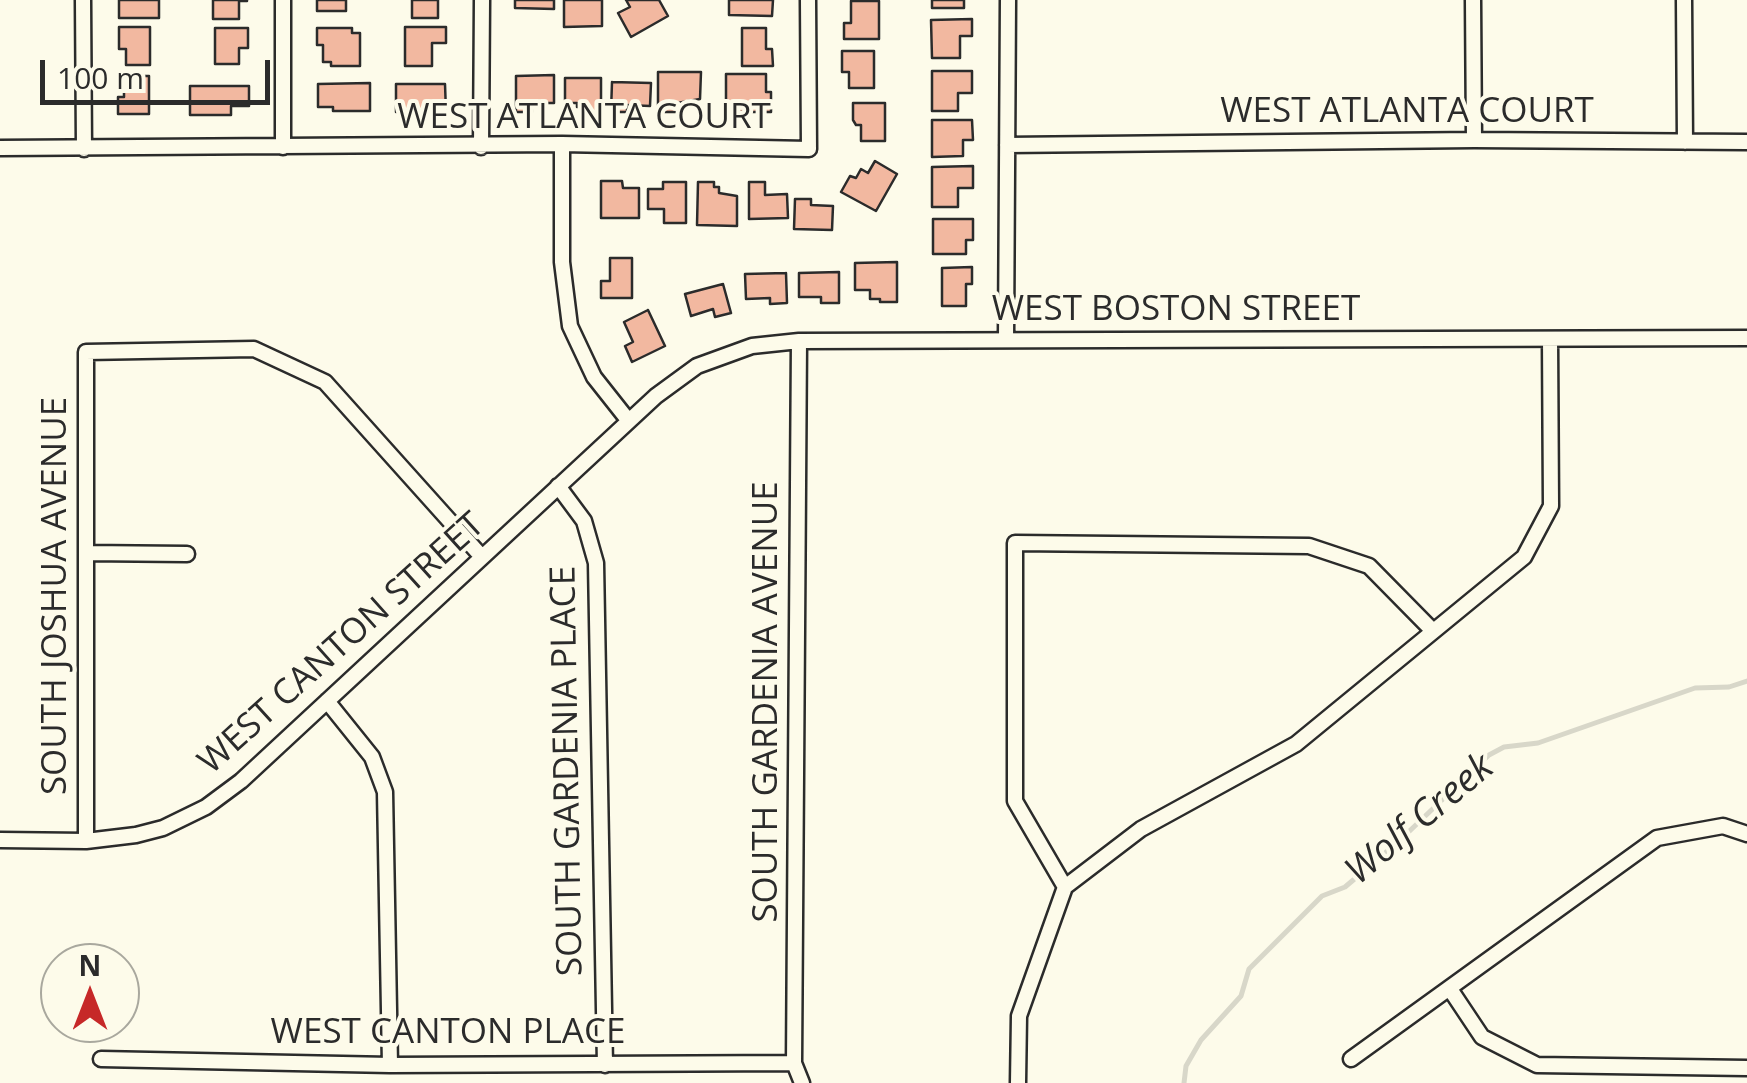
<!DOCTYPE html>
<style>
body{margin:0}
#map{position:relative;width:1747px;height:1083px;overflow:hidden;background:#fdfbea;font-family:"Open Sans",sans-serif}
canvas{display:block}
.north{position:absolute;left:40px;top:943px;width:100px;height:100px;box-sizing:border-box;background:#fdfbea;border:2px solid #a9a89e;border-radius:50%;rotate:0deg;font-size:28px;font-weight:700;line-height:40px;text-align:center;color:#2b2b2b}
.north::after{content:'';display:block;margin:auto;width:35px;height:45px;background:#c62828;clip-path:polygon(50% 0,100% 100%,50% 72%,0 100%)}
.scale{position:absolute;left:40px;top:60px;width:230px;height:45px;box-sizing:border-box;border:5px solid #2b2b2b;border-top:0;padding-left:12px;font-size:30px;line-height:35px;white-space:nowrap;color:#2b2b2b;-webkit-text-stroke:8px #fdfbea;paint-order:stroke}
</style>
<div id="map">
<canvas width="1747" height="1083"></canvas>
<div class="north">N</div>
<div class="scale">100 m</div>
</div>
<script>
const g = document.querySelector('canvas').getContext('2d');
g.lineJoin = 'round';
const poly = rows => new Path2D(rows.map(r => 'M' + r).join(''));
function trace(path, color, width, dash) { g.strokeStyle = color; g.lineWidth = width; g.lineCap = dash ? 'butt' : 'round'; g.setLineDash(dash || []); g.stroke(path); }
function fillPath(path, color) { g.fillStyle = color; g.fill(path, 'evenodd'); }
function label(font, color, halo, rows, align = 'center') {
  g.font = font + ' "Open Sans",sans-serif'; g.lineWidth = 8; g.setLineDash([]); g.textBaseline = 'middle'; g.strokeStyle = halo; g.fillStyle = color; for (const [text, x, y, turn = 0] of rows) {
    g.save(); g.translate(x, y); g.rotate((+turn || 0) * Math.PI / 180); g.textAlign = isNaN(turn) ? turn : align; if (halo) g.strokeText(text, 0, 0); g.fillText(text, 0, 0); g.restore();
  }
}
trace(poly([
 [1184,1083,1186,1066,1201,1040,1241,996,1249,969,1322,896,1345,887,1397,843,1489,755,1504,747,1538,743,1695,688,1729,687,1747,681]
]), '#d8d7c9', 5);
const building = poly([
 [119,0,159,0,159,18,119,18,119,0],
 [213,0,247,0,247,1,239,1,239,19,213,19,213,0],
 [317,0,346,0,346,11,317,11,317,0],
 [412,0,438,0,438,18,412,18,412,0],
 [515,0,554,0,554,9,515,8,515,0],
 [564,0,602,0,602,26,564,27,564,0],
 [626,0,659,0,668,16,631,37,618,13,630,7,626,0],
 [729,0,773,0,772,16,729,15,729,0],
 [932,0,964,0,964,8,932,8,932,0],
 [851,1,879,1,879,39,844,39,844,23,851,23,851,1],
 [972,19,972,36,960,36,960,58,932,58,931,20,972,19],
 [119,27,150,27,150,65,126,65,126,49,119,49,119,27],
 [405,27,446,27,446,43,432,43,432,66,405,66,405,27],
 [215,28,248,28,248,48,239,48,239,64,215,64,215,28],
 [317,28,352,28,352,33,360,33,360,66,331,66,331,62,323,62,323,45,317,45,317,28],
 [742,28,766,28,766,49,772,49,773,66,742,66,742,28],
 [842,51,874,51,874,88,849,88,849,72,842,72,842,51],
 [932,71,972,71,972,93,958,93,958,111,932,111,932,71],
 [658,72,701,72,700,99,677,103,677,112,658,112,658,72],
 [726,74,766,74,766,92,771,92,771,112,726,112,726,74],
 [554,75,554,103,532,103,532,112,516,112,516,76,554,75],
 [124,76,149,76,149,114,118,114,118,97,124,97,124,76],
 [565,78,601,78,601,112,584,112,584,107,577,107,577,103,565,103,565,78],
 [612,82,651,83,650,106,627,105,627,112,611,112,612,82],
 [370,83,370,111,333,111,333,107,318,107,318,84,370,83],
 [396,84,445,84,446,112,396,112,396,84],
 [190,86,249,86,249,106,231,106,231,115,190,115,190,86],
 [853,103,885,103,885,141,861,141,861,125,856,125,853,120,853,103],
 [932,120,972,120,973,140,963,140,963,156,932,157,932,120],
 [875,161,897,174,876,211,841,192,850,176,856,178,861,169,868,173,875,161],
 [973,166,973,188,958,188,958,207,932,207,932,167,973,166],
 [601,181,622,181,623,188,639,188,639,218,601,218,601,181],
 [663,182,686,182,686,223,664,223,664,209,648,209,648,189,663,189,663,182],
 [698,182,714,182,714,187,719,187,719,193,737,196,737,226,697,225,698,182],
 [749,182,765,182,765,195,787,194,788,218,749,219,749,182],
 [795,199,811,199,811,205,833,206,832,230,794,229,795,199],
 [933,219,973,219,973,240,966,240,966,254,933,254,933,219],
 [610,258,632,258,632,298,601,298,601,281,610,281,610,258],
 [897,262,897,302,880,302,880,299,870,299,870,290,855,290,855,263,897,262],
 [972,267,972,284,966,284,966,306,942,306,942,268,972,267],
 [839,272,839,303,821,303,821,297,799,297,799,273,839,272],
 [786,273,787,303,770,304,770,298,746,299,745,274,786,273],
 [723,284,731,313,715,317,713,309,691,316,685,294,723,284],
 [648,310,665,346,632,362,625,346,633,342,624,322,648,310]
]);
fillPath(building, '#f2b8a0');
trace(building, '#2b2b2b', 2.5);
const street = poly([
 [83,0,84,149],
 [283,0,283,147],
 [1473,0,1474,140],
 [1684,0,1685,142],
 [562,144,562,262,570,326,594,377,628,420],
 [1007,145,1474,140,1747,142],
 [481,147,482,0],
 [0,148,562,144,809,149,808,0],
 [1006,340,1008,0],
 [799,341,794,1063,802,1083],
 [558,486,584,521,596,563,605,1065],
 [86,553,187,554],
 [327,701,372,757,385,792,390,1065],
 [0,840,86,841,136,835,163,828,206,807,241,781,656,396,697,366,752,346,799,341,1747,338],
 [86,841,86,352,254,349,325,382,482,557],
 [1065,887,1015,801,1015,543,1309,546,1369,566,1432,630],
 [1450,989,1482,1037,1537,1065,1747,1068],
 [101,1059,390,1065,794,1063],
 [1351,1059,1657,838,1723,826,1747,834],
 [1018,1083,1019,1016,1065,887,1141,829,1296,744,1524,557,1551,506,1550,339]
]);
trace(street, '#2b2b2b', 19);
trace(street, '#fdfbea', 14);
label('35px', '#2b2b2b', '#fdfbea', [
 ["WEST ATLANTA COURT",1407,112],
 ["WEST ATLANTA COURT",584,118],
 ["WEST BOSTON STREET",1176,310],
 ["SOUTH JOSHUA AVENUE",56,596,-90],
 ["WEST CANTON STREET",342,644,-42],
 ["SOUTH GARDENIA AVENUE",767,702,-90],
 ["SOUTH GARDENIA PLACE",568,771,-91],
 ["WEST CANTON PLACE",448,1033]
]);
label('italic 38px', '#2b2b2b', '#fdfbea', [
 ["Wolf Creek",1420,820,-40]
]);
</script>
